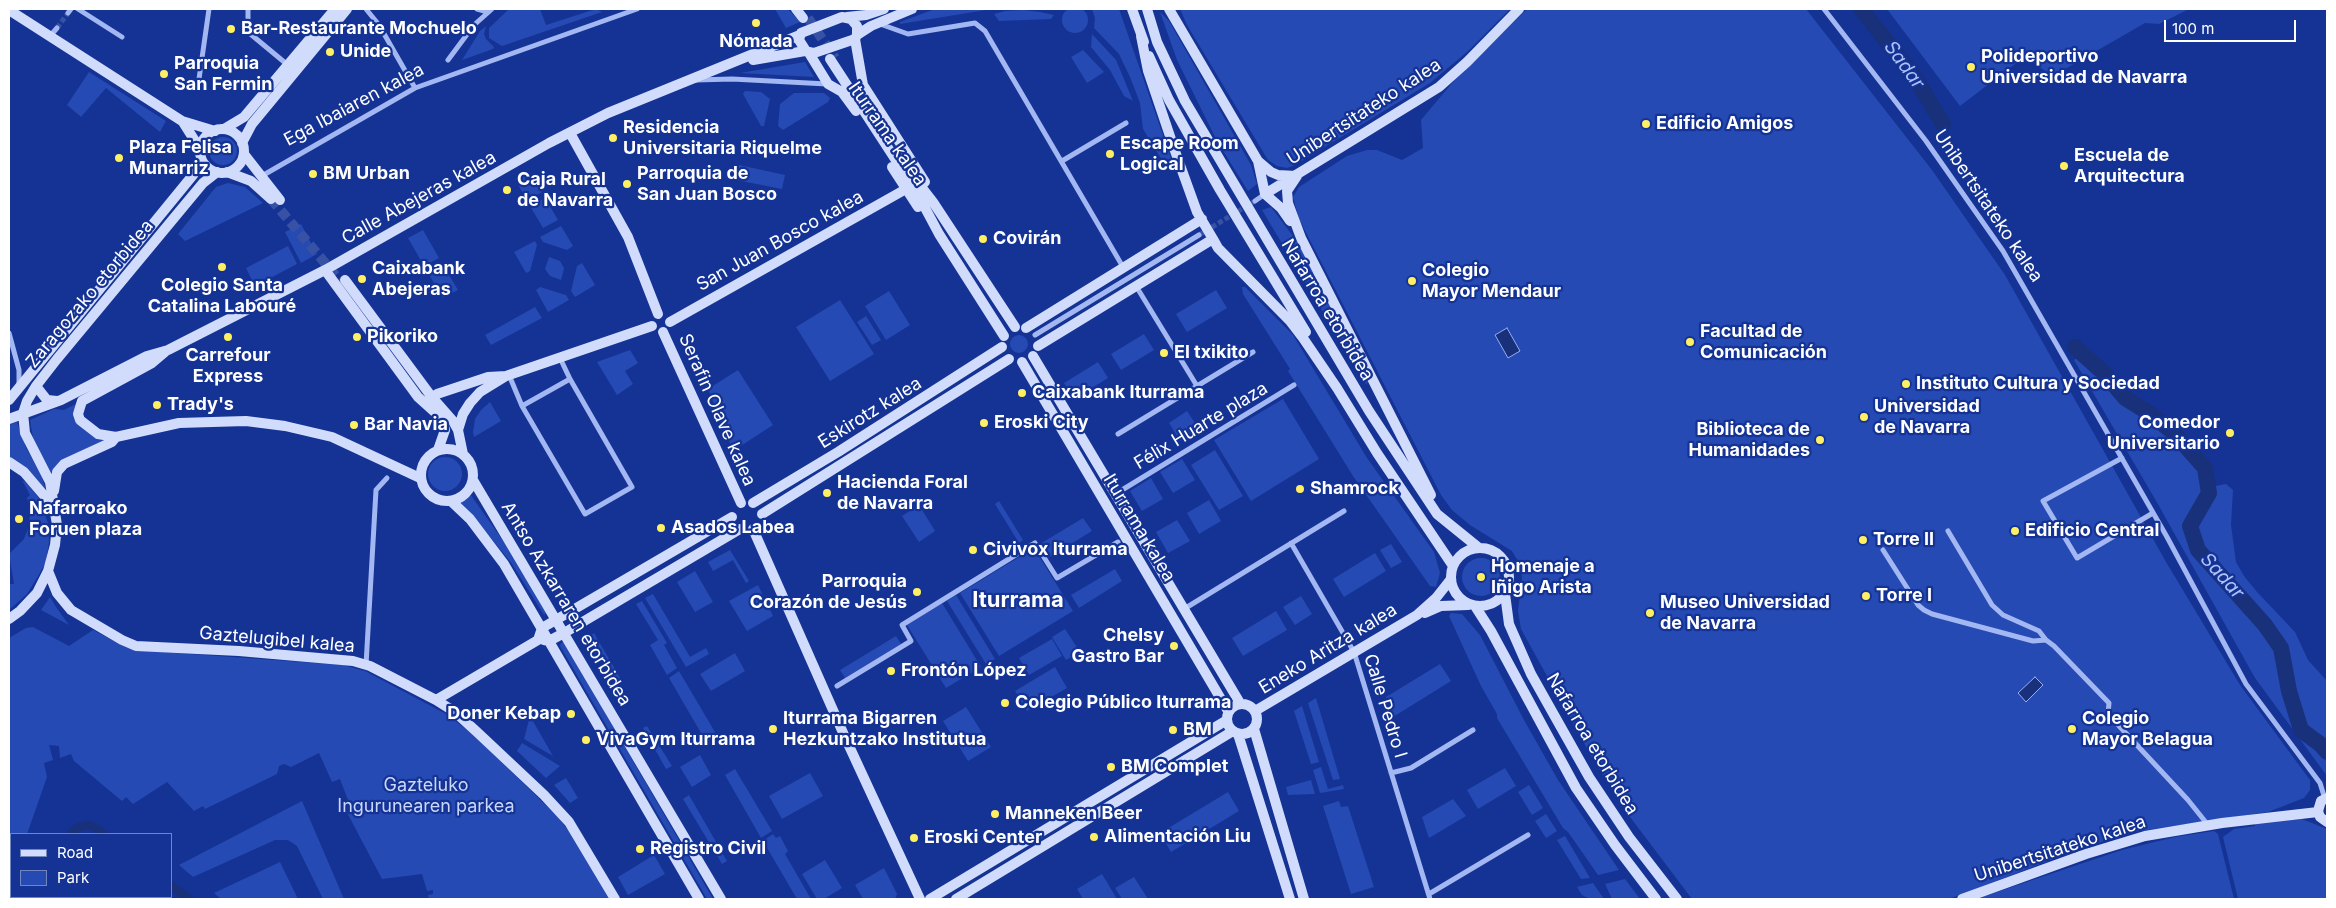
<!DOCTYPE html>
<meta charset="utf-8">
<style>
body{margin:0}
#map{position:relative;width:2336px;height:908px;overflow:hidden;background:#143394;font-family:Inter,sans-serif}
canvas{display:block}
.frame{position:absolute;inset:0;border:10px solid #fff;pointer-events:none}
.legend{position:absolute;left:10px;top:833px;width:162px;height:65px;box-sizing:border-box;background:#143394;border:1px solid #7285bf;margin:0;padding:6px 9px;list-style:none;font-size:15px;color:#fff}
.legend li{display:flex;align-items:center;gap:10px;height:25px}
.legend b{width:25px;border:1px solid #7285bf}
.scale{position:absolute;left:2164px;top:20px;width:132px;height:22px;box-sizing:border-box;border:2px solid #fff;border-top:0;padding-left:6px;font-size:15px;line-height:18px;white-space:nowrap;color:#fff;-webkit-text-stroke:4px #143394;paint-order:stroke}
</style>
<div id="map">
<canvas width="2336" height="908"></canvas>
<div class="frame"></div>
<ul class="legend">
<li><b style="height:6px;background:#d1dbfc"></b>Road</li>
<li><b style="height:14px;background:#264ab3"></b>Park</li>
</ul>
<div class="scale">100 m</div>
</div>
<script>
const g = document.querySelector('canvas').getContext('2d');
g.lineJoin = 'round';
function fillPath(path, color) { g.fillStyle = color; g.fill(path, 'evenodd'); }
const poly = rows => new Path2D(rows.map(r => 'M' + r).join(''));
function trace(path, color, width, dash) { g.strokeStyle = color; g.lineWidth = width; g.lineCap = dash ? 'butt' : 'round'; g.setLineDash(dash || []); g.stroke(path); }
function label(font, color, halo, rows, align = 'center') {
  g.font = font + ' Inter,sans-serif'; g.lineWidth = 4.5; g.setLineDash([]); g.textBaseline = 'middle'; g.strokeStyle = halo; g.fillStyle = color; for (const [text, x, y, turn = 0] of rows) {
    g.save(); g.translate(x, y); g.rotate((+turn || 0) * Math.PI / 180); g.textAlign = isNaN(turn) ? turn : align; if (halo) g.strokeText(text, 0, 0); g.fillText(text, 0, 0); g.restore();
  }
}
fillPath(poly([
 '1062 20a13 13 0 1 1 26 0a13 13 0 1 1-26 0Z',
 [509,9,540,9,546,25,596,9,602,12,502,46,489,38,489,28],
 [775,9,788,9,800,22,786,28],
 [935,9,992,9,900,24,900,22],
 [1092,9,1119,9,1173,164,1160,157,1143,129,1140,103,1130,77,1119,54,1094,28,1095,18],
 [1180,9,1510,9,1467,52,1430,83,1295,165,1287,168,1277,166,1268,160,1187,25],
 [1527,9,1806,9,1932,170,2005,275,2166,562,2240,685,2310,780,2310,790,2304,798,2268,812,2133,832,2082,848,1949,899,1692,899,1627,813,1594,761,1521,629,1518,611,1522,579,1521,566,1512,551,1470,525,1452,510,1441,495,1299,219,1293,197,1299,187,1347,156,1367,150,1377,150,1402,160,1423,148,1421,120,1458,76],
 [1887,9,2189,9,2159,24,2145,23,2053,76,2024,57,1960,106],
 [1023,10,1040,12,1054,15,1051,19,999,21,994,14,1005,11],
 [1160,12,1169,21,1251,165,1257,184,1248,191,1217,141,1177,60],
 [486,26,484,34,486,39,494,47,493,49,462,60,480,31],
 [1092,34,1116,60,1133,101,1124,96,1110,70,1091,47],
 [1083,50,1104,72,1087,83,1071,57],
 [805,62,814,77,740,73],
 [89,72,166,121,160,132,106,88,81,117,80,116,67,105],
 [745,91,761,92,770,99,764,126,761,126,743,94],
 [794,93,824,93,830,98,828,102,783,130,778,126,780,104],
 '209 151a14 14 0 1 1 28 0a14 14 0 1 1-28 0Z',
 [739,165,785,175,782,189,736,180],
 [529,171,542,192,527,201,515,179],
 [228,183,245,187,263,203,185,241,178,234,216,187],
 [545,198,558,220,543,228,530,206],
 [1271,207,1299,244,1368,382,1366,384,1262,210],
 [301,224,317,254,301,263,285,232],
 [561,226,573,246,567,250,543,242,540,237],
 [423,230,439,258,424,266,408,238],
 [535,241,537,245,530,271,526,273,514,252],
 [288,246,297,264,255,286,246,268],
 [549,257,560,261,564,268,561,280,550,276,545,269],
 [582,263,595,285,575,297,571,291,577,266],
 [443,265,458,290,443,298,428,273],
 [540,287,566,295,569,300,548,312,536,290],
 [1242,287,1245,287,1293,335,1367,458,1434,552,1440,573,1436,587,1430,586,1353,476,1288,371,1290,369,1243,294],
 [1216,290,1227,308,1187,332,1176,314],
 [889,291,910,325,886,340,865,306],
 [840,300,874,354,830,381,796,327],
 [535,307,542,318,491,345,485,335],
 [866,316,881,340,872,345,857,322],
 [1144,334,1154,350,1121,370,1111,354],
 '1010 344a9 9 0 1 1 18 0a9 9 0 1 1-18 0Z',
 [630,350,638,363,625,371,633,384,617,395,597,362],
 [2080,355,2092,367,2114,397,2167,433,2216,486,2226,484,2233,490,2231,525,2236,562,2244,576,2257,592,2295,632,2308,660,2327,681,2327,776,2255,678,2159,506,2074,360],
 [1098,362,1108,378,1074,399,1064,383],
 [738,370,773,425,733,451,708,389],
 [1283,399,1319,459,1251,501,1214,440],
 [82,401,80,420,106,440,61,460,51,473,39,452,33,438,30,420,54,409,64,410],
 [490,402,501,421,474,437,473,432,475,419,481,410],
 [1187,411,1199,429,1180,441,1169,423],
 [17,422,26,448,41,473,46,491,27,468,9,457,9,425],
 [1215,450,1243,496,1219,510,1191,465],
 '428 474a17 17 0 1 1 34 0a17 17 0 1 1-34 0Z',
 [1182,459,1195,480,1173,493,1160,472],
 [1151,478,1163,499,1142,511,1130,491],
 [22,480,28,484,40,500,48,523,49,542,46,562,37,578,27,594,9,610,9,584,14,584,9,554,24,539,29,526,30,512,27,498,30,495],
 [470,494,516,559,546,613,544,615,512,564,473,516,459,503],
 [1209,500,1221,521,1199,534,1187,513],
 [999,501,1023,540,1019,543,995,504],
 [919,505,935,531,919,542,902,516],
 [1083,518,1092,531,1048,558,1040,544],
 [1177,520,1190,541,1168,553,1156,532],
 [1391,544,1402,562,1391,568,1380,550],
 [1034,548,1073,611,999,656,960,593],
 [730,550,749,581,746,583,733,560,713,571,708,562],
 [1375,553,1386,571,1344,597,1333,579],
 '1462 577a19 19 0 1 1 38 0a19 19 0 1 1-38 0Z',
 [1115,569,1122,581,1079,608,1071,595],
 [695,571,713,602,695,612,677,582],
 [758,585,773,616,747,631,729,601],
 [653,594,690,657,706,648,709,654,686,667,645,598],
 [956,595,995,659,986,664,947,601],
 [1301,596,1312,614,1295,625,1283,607],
 [50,597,56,607,69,625,41,610],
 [642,601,667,643,664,645,677,668,667,675,650,645,658,640,636,604],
 [942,603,981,667,946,688,907,625],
 [1276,611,1287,630,1243,656,1232,638],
 [1451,613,1462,614,1480,635,1524,720,1558,780,1619,870,1598,875,1568,832,1563,828,1497,718,1497,714,1481,686,1449,616],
 [33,627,69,646,93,630,123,646,135,650,343,665,365,671,446,714,475,736,557,816,571,834,609,899,429,899,428,895,433,894,433,890,427,891,422,874,382,879,342,803,348,800,340,779,332,782,319,753,291,767,284,764,279,766,277,774,205,809,203,806,194,811,167,782,133,804,126,797,122,801,74,761,71,754,60,758,59,746,49,745,53,760,44,763,47,777,27,834,11,834,11,882,9,889,9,638,26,628],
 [1065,629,1080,652,1066,660,1052,637],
 [594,633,623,683,619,686,590,636],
 [896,636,901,644,845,678,840,670],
 [1052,639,1062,656,1029,675,1019,658],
 [564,642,713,899,707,899,560,646,561,643],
 [735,653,745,671,711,691,700,674],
 [1440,664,1451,681,1393,717,1386,697],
 [1055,667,1067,688,1027,711,1015,691],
 [679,671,719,739,708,745,669,678],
 [1316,698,1340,779,1333,780,1308,703],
 [1302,706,1319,762,1311,764,1294,711],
 [966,707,991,747,968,761,943,721],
 [530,716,553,756,524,739],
 [647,726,672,766,666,769,643,728],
 [522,743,560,766,546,778,517,751],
 [700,755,711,775,692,787,680,767],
 [1321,767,1328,789,1343,785,1344,789,1320,793,1313,770],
 [1505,768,1516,786,1478,809,1467,790],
 [735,769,772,831,761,838,725,775],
 [810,773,823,796,782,819,769,796],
 [566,778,578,798,570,803,554,785],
 [1311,780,1315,794,1288,795,1286,787],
 [1529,785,1543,808,1532,815,1518,792],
 [1228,792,1239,811,1171,852,1160,833],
 [689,795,727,861,722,864,683,799],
 [1453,799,1466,816,1429,838,1422,817],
 [302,801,344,899,323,899,297,846,288,840,275,840,193,877,179,865],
 [1339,801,1341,807,1348,806,1374,887,1351,894,1323,806],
 [1546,814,1557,831,1546,838,1535,821],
 [2302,819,2327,829,2327,899,2238,899,2223,837,2234,829,2255,826,2255,823],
 [2214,831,2218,834,2234,899,1976,899,2122,850,2175,837],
 [773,834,776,838,780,836,788,851,785,854,811,899,797,899,763,841],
 [1565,836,1590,878,1581,879,1557,840],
 [654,855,665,874,628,895,618,877],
 [825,860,842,888,824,899,817,899,802,874],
 [280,862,298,899,221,899,214,893],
 [884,868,897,894,895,899,863,899,855,885],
 [1102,874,1117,899,1083,899,1077,889],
 [1134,877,1148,899,1122,899,1115,888],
 [1625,879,1640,899,1612,899,1605,884],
 [1593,883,1604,899,1590,899,1582,895,1577,887]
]), '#264ab3');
const water = poly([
 [1507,328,1520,351,1508,358,1495,335,1507,328],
 [2035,677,2043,685,2026,702,2018,693,2035,677]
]);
fillPath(water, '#19317b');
trace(water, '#95aff5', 1);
trace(poly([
 [71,834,77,828,87,825,94,827,104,834],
 [171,886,189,899],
 [46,899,47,897]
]), '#19317b', 9);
trace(poly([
 [1861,9,1914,76,1943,124],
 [2075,347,2105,374,2125,398,2149,413,2174,433,2205,468,2209,493,2190,526,2198,550,2265,625,2281,648,2289,691,2301,730,2320,744,2327,752]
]), '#19317b', 16);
trace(poly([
 [57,28,68,13],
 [1199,235,1255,201]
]), '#3752a4', 5, [5, 2.5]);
trace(poly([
 [808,18,835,58],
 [271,199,342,283]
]), '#3752a4', 10, [10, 5]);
trace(poly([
 [78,9,122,37],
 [248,9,248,32,289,66],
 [366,9,379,25,415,88],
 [477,9,488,12],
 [1824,9,1926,141,2003,251,2167,537,2246,684,2320,783,2325,799],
 [68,13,71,9],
 [880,24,908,34,975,23,985,31,1123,267],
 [51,35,57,28],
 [448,60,474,25,492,9],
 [696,80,732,79,827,84],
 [198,86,209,9],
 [1062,161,1126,123],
 [260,177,415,88,637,9],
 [1255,201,1265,194],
 [1136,286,1197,386],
 [9,333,19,370,19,386],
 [1035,335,1199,235],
 [509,375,522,406,585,514,632,487,570,379,560,358],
 [522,406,570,379],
 [1118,434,1253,352],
 [2122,458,2043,501,2077,558,2153,513],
 [1122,490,1294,385],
 [1948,531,1992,605,2003,615,2039,631,2046,640],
 [1291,543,1354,652,1430,899],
 [1883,550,1918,605,1924,610,1932,614,2033,641,2046,640,2054,646,2109,703,2108,714,2188,800,2208,825],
 [1184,609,1344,511],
 [366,665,376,490,387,478],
 [837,686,911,641,902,625,1035,543,1057,578,1118,542],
 [1391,773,1411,768,1473,730],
 [1429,894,1528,835]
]), '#a3b7f2', 5);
trace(poly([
 [796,9,803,18],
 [1132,9,1144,42],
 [1147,9,1157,42,1185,101,1369,411,1437,514,1479,548],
 [1169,9,1258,161,1265,194,1281,208,1290,221],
 [9,10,182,121,215,131],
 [842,17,851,19,857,26,857,35,855,39,814,53,806,51,799,40,801,33,842,17],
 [847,17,866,15,884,9],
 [857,35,871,26,912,9],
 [1141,36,1148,71,1175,151,1197,212,1213,239,1218,248,1290,321,1303,338,1337,388,1377,453,1453,566],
 [855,39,863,85,925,182],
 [809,53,828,84,842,92,856,111],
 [1149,56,1169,100,1220,190,1306,332],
 [830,59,916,191,939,234,1004,336],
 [753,60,805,51],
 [183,122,200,149],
 [224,129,244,117,335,9],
 '200 151a22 22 0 1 1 44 0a22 22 0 1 1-44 0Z',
 [570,133,628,237,658,314],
 [242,143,252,124,347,9],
 [244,154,280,200],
 [1258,161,1271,172,1278,175,1296,176],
 [892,167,918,207],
 [909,171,933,202,1015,327],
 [227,172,251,181,271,199],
 [1297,176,1287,191,1288,203,1301,238,1431,495],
 [1265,194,1439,87,1467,62,1519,9],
 [325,270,418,397,438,415],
 [345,280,431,396,453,421,458,430,463,454],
 [670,322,906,189],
 [1026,328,1202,219],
 [663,332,741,503],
 [1038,346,1213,239],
 [165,352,152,363,82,401,78,414,80,420,98,434,116,437,179,423,246,421,285,426,332,437,420,478],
 [1033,356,1240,703],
 [1022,362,1228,711],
 [36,386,47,400,57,401],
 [437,394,488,377,506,376],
 [9,400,193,175,202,161],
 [434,408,442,419,445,430,438,450],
 [9,419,61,400,147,356,168,350,325,270,549,143,608,113,800,35],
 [458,430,463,414,470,403,480,392,506,376,652,326],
 '421 475a26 26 0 1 1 52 0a26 26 0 1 1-52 0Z',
 [9,462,24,472,53,506],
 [473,480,721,899],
 [54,491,57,472,64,464,112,442,116,437],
 [451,501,470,519,504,564,699,899],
 [753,503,838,452,1002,347],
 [762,514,1009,359],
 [753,529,844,735,920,899],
 '1451 577a29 29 0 1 1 58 0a29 29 0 1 1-58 0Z',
 [48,571,57,593,71,610,122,640,136,646,239,651,353,661,370,666,436,700,455,712,477,732,544,795,569,822,615,899],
 [1505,594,1509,624,1531,674,1558,722,1589,777,1629,837,1677,899],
 [1475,606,1491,631,1576,788,1615,845,1656,899],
 [1425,613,1441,606,1468,605],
 [9,619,20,611,37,593,48,571,55,545,57,525,50,482,25,433,23,413,27,401,36,386,57,359,203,183,217,172],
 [544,640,549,641,564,633,740,529],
 [436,700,538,640,542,628,732,517],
 '1227 719a15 15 0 1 1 30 0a15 15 0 1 1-30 0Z',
 [1255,711,1417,615,1436,598,1451,579],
 [1254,729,1304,899],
 [1238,734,1290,899],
 [2327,798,2321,801,2318,811,2320,817,2327,822],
 [930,899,1227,720],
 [956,899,1233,731],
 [1962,899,2086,854,2145,836,2222,823,2318,812]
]), '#d1dbfc', 10);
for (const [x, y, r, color] of [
 [756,23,5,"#fff063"],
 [231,29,5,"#fff063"],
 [330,52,5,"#fff063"],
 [1971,67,5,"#fff063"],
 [164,74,5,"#fff063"],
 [1646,124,5,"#fff063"],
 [613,138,5,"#fff063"],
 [1110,154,5,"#fff063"],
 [119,158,5,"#fff063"],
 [2064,166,5,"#fff063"],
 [313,174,5,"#fff063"],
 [627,184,5,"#fff063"],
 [507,190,5,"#fff063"],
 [983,239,5,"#fff063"],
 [222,267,5,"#fff063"],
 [362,279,5,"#fff063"],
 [1412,281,5,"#fff063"],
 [228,337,5,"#fff063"],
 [357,337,5,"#fff063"],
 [1690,342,5,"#fff063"],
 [1164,353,5,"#fff063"],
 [1906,384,5,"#fff063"],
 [1022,393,5,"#fff063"],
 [157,405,5,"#fff063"],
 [1864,417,5,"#fff063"],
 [984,423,5,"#fff063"],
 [354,425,5,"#fff063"],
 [2230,433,5,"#fff063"],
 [1820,440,5,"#fff063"],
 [1300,489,5,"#fff063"],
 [827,493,5,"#fff063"],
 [19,519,5,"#fff063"],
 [661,528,5,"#fff063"],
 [2015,531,5,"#fff063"],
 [1863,540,5,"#fff063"],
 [973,550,5,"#fff063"],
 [1481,577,5,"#fff063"],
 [917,592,5,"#fff063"],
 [1866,596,5,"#fff063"],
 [1650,613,5,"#fff063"],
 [1174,646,5,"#fff063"],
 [891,671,5,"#fff063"],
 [1005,703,5,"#fff063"],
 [571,714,5,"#fff063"],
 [773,729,5,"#fff063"],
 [2072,729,5,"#fff063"],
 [1173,730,5,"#fff063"],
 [586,740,5,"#fff063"],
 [1111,767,5,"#fff063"],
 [995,814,5,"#fff063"],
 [1094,837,5,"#fff063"],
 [914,838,5,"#fff063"],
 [640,849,5,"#fff063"]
]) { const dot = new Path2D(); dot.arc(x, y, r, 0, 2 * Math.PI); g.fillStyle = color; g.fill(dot); trace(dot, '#143394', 2); }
label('bold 18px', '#fff', '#143394', [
 ["Bar-Restaurante Mochuelo",241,29],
 ["Nómada",756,42,"center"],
 ["Unide",340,52],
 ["Polideportivo",1981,57],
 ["Universidad de Navarra",1981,78],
 ["Parroquia",174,64],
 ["San Fermin",174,85],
 ["Edificio Amigos",1656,124],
 ["Residencia",623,128],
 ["Universitaria Riquelme",623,149],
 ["Escape Room",1120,144],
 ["Logical",1120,165],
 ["Plaza Felisa",129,148],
 ["Munarriz",129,169],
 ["Escuela de",2074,156],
 ["Arquitectura",2074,177],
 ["BM Urban",323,174],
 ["Parroquia de",637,174],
 ["San Juan Bosco",637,195],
 ["Caja Rural",517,180],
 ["de Navarra",517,201],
 ["Covirán",993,239],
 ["Caixabank",372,269],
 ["Abejeras",372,290],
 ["Colegio",1422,271],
 ["Mayor Mendaur",1422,292],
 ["Colegio Santa",222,286,"center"],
 ["Catalina Labouré",222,307,"center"],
 ["Facultad de",1700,332],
 ["Comunicación",1700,353],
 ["Pikoriko",367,337],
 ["El txikito",1174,353],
 ["Carrefour",228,356,"center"],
 ["Express",228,377,"center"],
 ["Instituto Cultura y Sociedad",1916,384],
 ["Caixabank Iturrama",1032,393],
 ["Trady's",167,405],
 ["Universidad",1874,407],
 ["de Navarra",1874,428],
 ["Eroski City",994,423],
 ["Comedor",2220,423,"right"],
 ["Universitario",2220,444,"right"],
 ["Bar Navia",364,425],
 ["Biblioteca de",1810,430,"right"],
 ["Humanidades",1810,451,"right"],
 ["Hacienda Foral",837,483],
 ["de Navarra",837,504],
 ["Shamrock",1310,489],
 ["Nafarroako",29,509],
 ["Foruen plaza",29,530],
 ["Asados Labea",671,528],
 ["Edificio Central",2025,531],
 ["Torre II",1873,540],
 ["Civivox Iturrama",983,550],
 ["Homenaje a",1491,567],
 ["Iñigo Arista",1491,588],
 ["Parroquia",907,582,"right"],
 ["Corazón de Jesús",907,603,"right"],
 ["Torre I",1876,596],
 ["Museo Universidad",1660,603],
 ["de Navarra",1660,624],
 ["Chelsy",1164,636,"right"],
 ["Gastro Bar",1164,657,"right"],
 ["Frontón López",901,671],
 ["Colegio Público Iturrama",1015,703],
 ["Doner Kebap",561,714,"right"],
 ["Iturrama Bigarren",783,719],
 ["Hezkuntzako Institutua",783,740],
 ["Colegio",2082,719],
 ["Mayor Belagua",2082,740],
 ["BM",1183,730],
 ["VivaGym Iturrama",596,740],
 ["BM Complet",1121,767],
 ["Manneken Beer",1005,814],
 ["Alimentación Liu",1104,837],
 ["Eroski Center",924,838],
 ["Registro Civil",650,849]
], 'left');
label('18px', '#fff', '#143394', [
 ["Ega Ibaiaren kalea",354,105,-28],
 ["Unibertsitateko kalea",1364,112,-33],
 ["Iturrama kalea",887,134,55],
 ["Calle Abejeras kalea",419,198,-29],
 ["Unibertsitateko kalea",1988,206,56],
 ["San Juan Bosco kalea",780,241,-29],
 ["Zaragozako etorbidea",90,294,-50],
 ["Nafarroa etorbidea",1327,310,59],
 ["Serafin Olave kalea",717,410,66],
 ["Eskirotz kalea",870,413,-32],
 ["Félix Huarte plaza",1201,426,-31],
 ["Iturrama kalea",1139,528,59],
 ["Antso Azkarraren etorbidea",566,604,59],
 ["Gaztelugibel kalea",277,640,5],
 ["Eneko Aritza kalea",1328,649,-31],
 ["Calle Pedro I",1385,706,73],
 ["Nafarroa etorbidea",1592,744,59],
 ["Unibertsitateko kalea",2060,849,-18]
]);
label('18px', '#cad7fc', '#143394', [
 ["Gazteluko",426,786],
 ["Ingurunearen parkea",426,807]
]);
label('italic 19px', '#afc2f9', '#143394', [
 ["Sadar",1904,65,54],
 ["Sadar",2222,576,48]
]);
label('bold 22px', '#fff', '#143394', [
 ["Iturrama",1018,600]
]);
</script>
